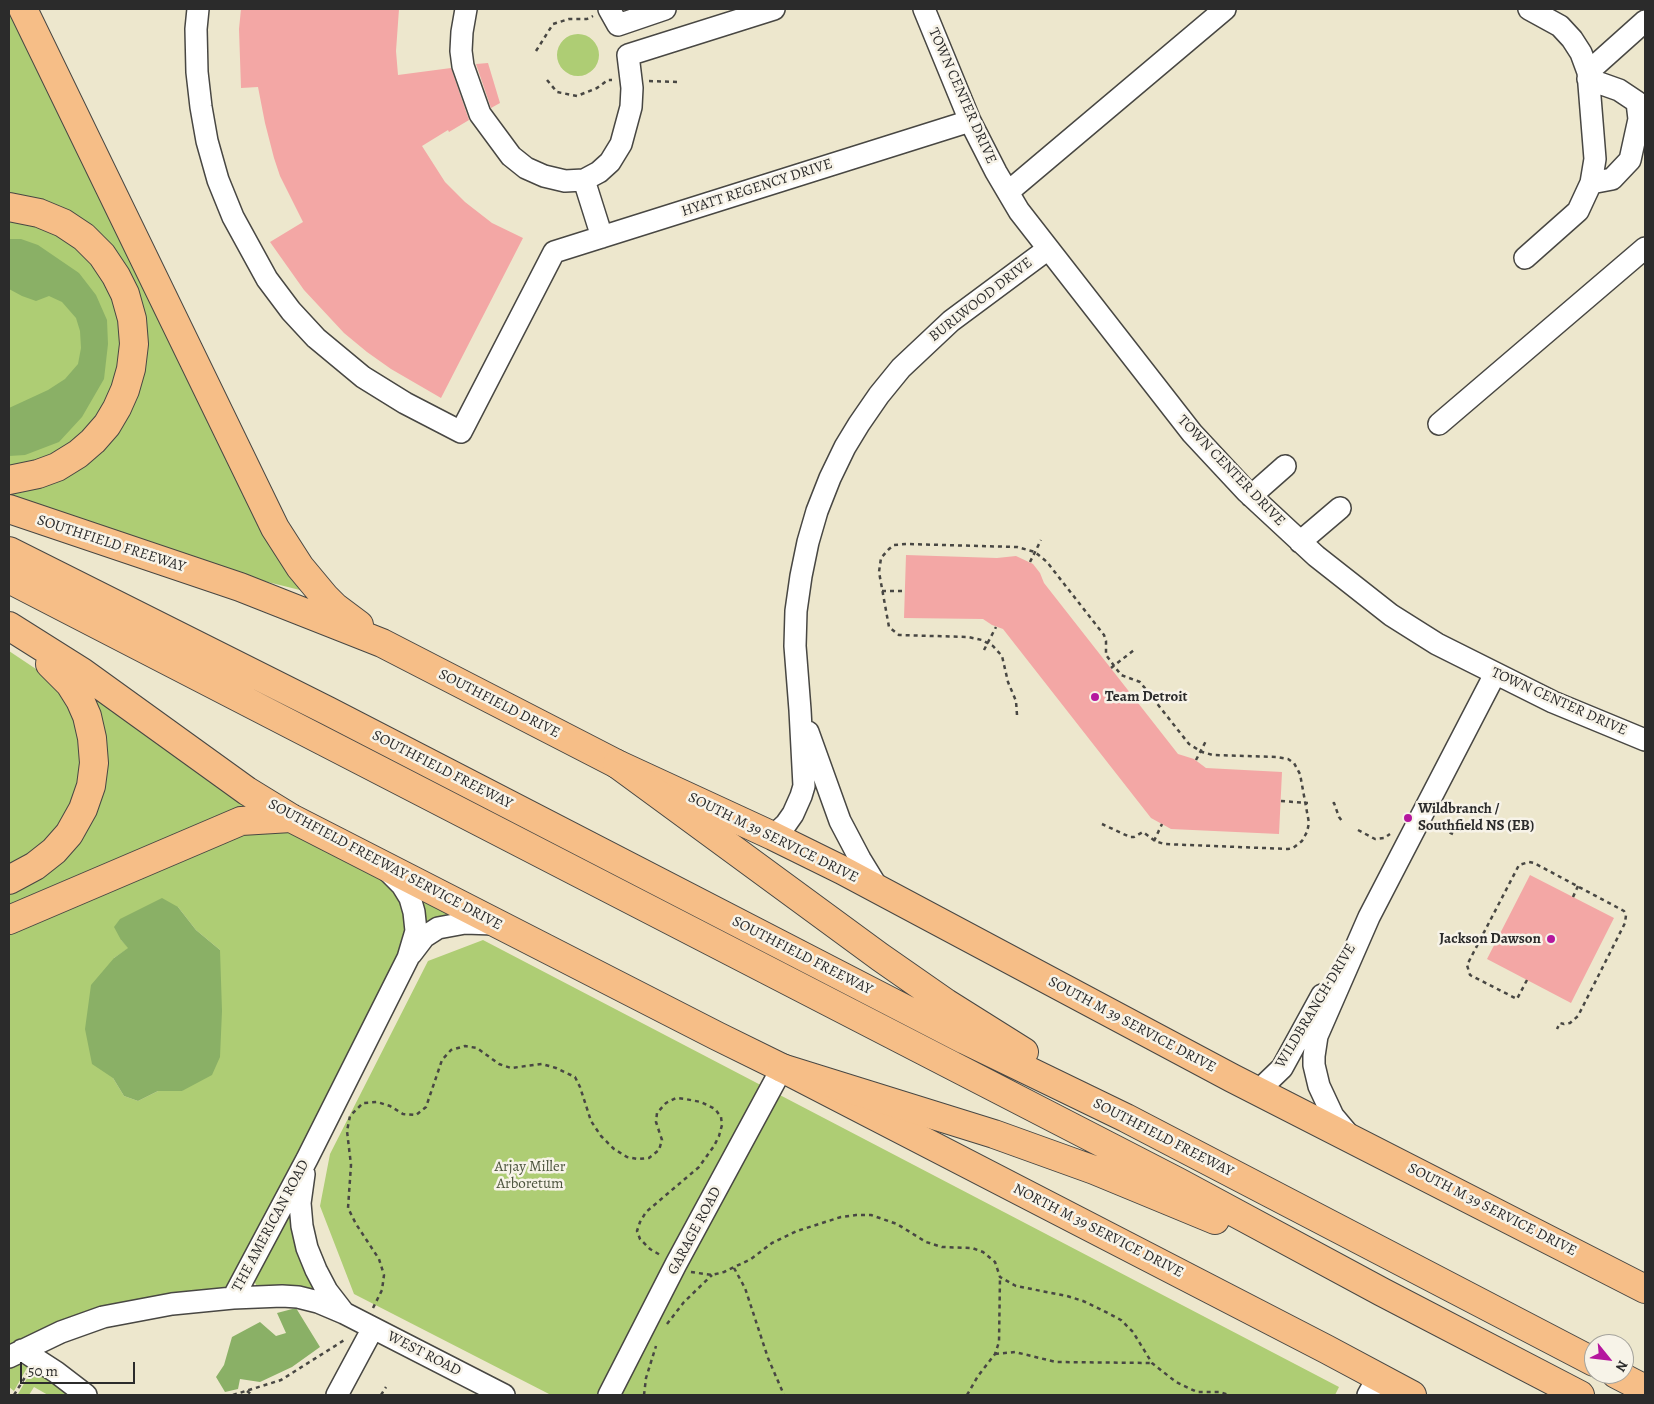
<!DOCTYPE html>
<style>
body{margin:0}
#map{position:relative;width:1654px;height:1404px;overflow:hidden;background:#ede7cd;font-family:Alegreya,serif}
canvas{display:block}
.frame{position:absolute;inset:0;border:10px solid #2b2b2b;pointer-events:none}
.north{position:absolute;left:1584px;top:1334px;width:50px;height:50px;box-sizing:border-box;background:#f7f3e8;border:1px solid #a5a39c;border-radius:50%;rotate:119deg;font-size:14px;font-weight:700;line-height:20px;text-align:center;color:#2b2b2b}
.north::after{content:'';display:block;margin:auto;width:18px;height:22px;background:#b5179e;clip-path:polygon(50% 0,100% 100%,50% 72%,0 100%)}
.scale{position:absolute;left:20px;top:1362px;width:115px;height:22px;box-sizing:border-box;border:2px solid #2b2b2b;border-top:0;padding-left:6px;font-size:15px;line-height:18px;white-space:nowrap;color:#2b2b2b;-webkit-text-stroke:4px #f7f3e8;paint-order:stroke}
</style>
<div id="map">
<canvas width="1654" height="1404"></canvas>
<div class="frame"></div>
<div class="north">N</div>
<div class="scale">50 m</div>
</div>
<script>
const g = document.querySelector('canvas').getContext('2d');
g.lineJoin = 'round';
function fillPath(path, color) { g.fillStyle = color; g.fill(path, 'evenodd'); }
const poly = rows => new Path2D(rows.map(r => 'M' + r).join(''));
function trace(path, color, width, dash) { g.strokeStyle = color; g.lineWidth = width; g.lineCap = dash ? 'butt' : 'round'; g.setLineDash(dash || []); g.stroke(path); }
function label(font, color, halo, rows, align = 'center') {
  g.font = font + ' Alegreya,serif'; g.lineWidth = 5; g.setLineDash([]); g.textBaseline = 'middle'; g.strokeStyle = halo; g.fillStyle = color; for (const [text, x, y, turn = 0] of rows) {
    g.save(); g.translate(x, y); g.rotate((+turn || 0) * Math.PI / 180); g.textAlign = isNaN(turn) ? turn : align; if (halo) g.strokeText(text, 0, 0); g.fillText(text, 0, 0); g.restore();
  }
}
fillPath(poly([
 [9,9,16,9,304,591,211,568,9,501,9,489,120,422,127,280,9,199],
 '557 55a21 21 0 1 1 42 0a21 21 0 1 1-42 0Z',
 [9,220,33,224,65,239,92,260,108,284,119,313,125,342,106,409,61,455,9,472],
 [9,651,48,677,68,705,81,738,83,762,74,806,44,847,9,869],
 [87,693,246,803,246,809,9,916,9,888,88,819],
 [285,827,375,874,388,884,400,902,405,924,405,945,400,959,228,1288,159,1295,89,1311,9,1347,9,934,242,831],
 [178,907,196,930,220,950,182,1091,158,1091,138,1101,124,1096,113,1078,114,958,129,948,121,940],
 [422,900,450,914,451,916,426,930],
 [483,940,1339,1387,1335,1395,551,1395,354,1294,320,1206,330,1154,428,961],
 [290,1209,325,1293,259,1290,254,1281],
 [19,1364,28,1366,14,1391,9,1387,9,1368],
 [33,1368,75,1395,48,1395,34,1387,29,1395,18,1394]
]), '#aecd74');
fillPath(poly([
 [9,239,21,239,38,245,79,273,96,295,107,320,108,344,104,379,82,417,59,442,25,455,9,456,9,408,48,390,65,379,78,364,81,348,80,331,76,318,62,302,49,296,36,301,22,296,9,289],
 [162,898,178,907,196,930,220,950,222,1011,220,1057,212,1075,182,1091,158,1091,138,1101,124,1096,113,1078,92,1064,85,1029,91,985,114,958,128,948,121,940,114,927,120,919],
 [296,1308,320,1347,292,1367,260,1382,240,1379,238,1389,225,1392,216,1377,224,1365,232,1337,260,1322,276,1336,286,1333,277,1313]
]), '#8ab066');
fillPath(poly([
 [241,9,399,9,396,51,398,75,451,68,469,120,449,132,448,130,422,146,445,182,465,202,492,223,523,238,441,398,391,369,367,352,344,333,304,290,270,242,303,222,280,176,274,158,265,123,258,87,241,88,239,29],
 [488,63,500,103,491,108,476,64],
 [906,555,997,558,1016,556,1033,564,1040,573,1044,583,1178,754,1194,759,1206,768,1282,772,1279,834,1171,829,1151,818,1003,629,992,625,983,619,904,618],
 [1530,875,1614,918,1571,1003,1487,959]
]), '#f3a7a5');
const minor = poly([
 [198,9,196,29,197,72,201,107,207,141,218,180,233,217,267,279,291,311,316,338,363,377,405,403,461,432,554,252,970,121],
 [466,9,462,32,461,51,463,66,480,114,511,156,526,168,544,176,565,181,584,180,599,172,610,162,621,144,631,107,632,88,628,55,774,9],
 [609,9,618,25,665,9],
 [924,9,970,121,996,172,1019,211,1192,433,1247,492,1316,556,1391,615,1437,644,1553,702,1645,740],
 [1588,72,1645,21],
 [1588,79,1619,90,1637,102,1639,119,1630,160,1612,179,1591,183],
 [584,180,602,237],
 [1008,192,1225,9],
 [1525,258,1578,211,1591,183,1595,159,1588,72,1581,53,1572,39,1560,26,1529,9],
 [1439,424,1645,248],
 [1251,496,1285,466],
 [1300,542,1340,508],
 [808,732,840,821,860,859,879,890],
 [773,836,786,824,793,814,801,796,804,786,800,710,795,646,796,611,801,576,808,542,817,511,830,478,845,447,859,424,879,395,901,368,951,321,1048,249],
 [411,954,424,937,438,928,465,923,494,924],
 [1258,1091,1282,1068,1322,995],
 [1349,1135,1333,1116,1319,1086,1314,1065,1314,1056,1317,1036,1369,917,1495,674],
 [304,1174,300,1203,302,1226,307,1248,316,1270,327,1291,344,1313],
 [233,1298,282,1296,298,1297,318,1302,344,1313,504,1395],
 [22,1350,56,1372,86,1395],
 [9,1357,61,1332,103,1317,172,1304,233,1298,307,1159,408,958,416,931,414,912,410,898,402,885,389,872],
 [337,1395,373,1328],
 [609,1395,676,1264,782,1068],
 [1368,1395,1378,1377]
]);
const major = poly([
 [23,9,275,528,300,567,325,597,335,607,359,625],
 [9,207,39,213,63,223,84,237,102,255,116,276,125,294,132,319,134,344,131,369,125,390,117,408,107,425,93,441,78,454,57,467,38,474,9,480],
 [9,509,240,587,382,643,617,764,773,836,842,870,1232,1078,1645,1289],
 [9,626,82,672,247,791,291,818,717,1036,782,1068,1326,1349,1412,1395],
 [9,880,35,866,54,851,69,834,83,809,91,786,94,763,92,738,87,716,80,700,70,684,50,664],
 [9,920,241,821,291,818]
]);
const highway = poly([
 [9,551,328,711,965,1040,1126,1118,1594,1362],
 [9,579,1178,1182,1382,1292,1580,1395],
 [617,764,880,957,946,1003,1024,1052],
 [782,1068,994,1134,1094,1170,1215,1220],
 [1616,1374,1645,1389]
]);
trace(minor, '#484743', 24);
trace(major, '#484743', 30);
trace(highway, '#484743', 30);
trace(poly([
 [536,51,553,24,569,19,587,19,593,16],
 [547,80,557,92,577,96,597,88,608,80,612,80],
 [649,81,679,82],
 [1030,562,1041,540],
 [882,591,905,591],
 [984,650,996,627],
 [1111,668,1134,650],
 [1017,715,1016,701,1008,682,1002,656,993,646,982,640,968,637,899,635,889,627,879,572,881,558,889,549,894,545,906,544,1017,547,1035,552,1047,562,1104,635,1106,641,1106,655,1121,675,1140,682,1189,744,1202,752,1213,755,1277,757,1288,759,1294,763,1300,774,1309,823,1307,832,1302,841,1293,848,1288,849,1164,844,1155,841,1143,832,1134,837,1130,837,1102,824],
 [1196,760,1207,739],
 [1281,801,1308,803],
 [1333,804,1334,803,1339,817,1342,821],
 [1435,826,1453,834],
 [1358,830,1375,839,1384,838,1390,834],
 [1154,841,1162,824],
 [1573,897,1578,886],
 [1527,980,1517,999,1470,975,1467,965,1519,865,1529,862,1534,863,1624,911,1626,915,1625,923,1578,1016,1570,1023,1564,1024,1560,1023,1557,1029],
 [734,1268,745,1288,768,1358,784,1395],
 [691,1272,712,1275,724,1272,751,1259,772,1243,797,1231,841,1217,856,1215,871,1215,897,1224,926,1242,942,1247,972,1248,983,1252,995,1262,1000,1277,1016,1286,1067,1296,1083,1301,1102,1310,1121,1320,1133,1332,1152,1363,1176,1382,1197,1392,1219,1392,1229,1395],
 [373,1308,382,1290,384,1275,379,1259,356,1224,348,1208,351,1165,347,1131,350,1116,363,1103,377,1102,390,1106,403,1114,416,1115,426,1107,442,1060,451,1050,465,1046,477,1048,499,1064,511,1068,542,1064,556,1068,575,1077,580,1087,591,1121,601,1136,614,1149,627,1157,638,1159,649,1158,659,1150,662,1140,656,1122,657,1113,666,1103,676,1098,685,1099,701,1102,715,1109,721,1117,722,1125,719,1136,714,1146,699,1167,646,1212,640,1222,637,1231,640,1239,650,1249,662,1256],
 [667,1324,684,1302,712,1275],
 [995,1354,1015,1352,1056,1362,1152,1363],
 [247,1391,252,1395],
 [14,1395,27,1374],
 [233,1395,281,1380,346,1339],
 [381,1395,386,1387],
 [644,1395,646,1378,656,1346],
 [967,1395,978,1376,995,1354,999,1342,1000,1277]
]), '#484743', 2.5, [4, 4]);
trace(minor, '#fff', 21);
trace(major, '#f6be87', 28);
trace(highway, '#f6be87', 28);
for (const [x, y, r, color] of [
 [1095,697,5,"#b5179e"],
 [1408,818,5,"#b5179e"],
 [1551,939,5,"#b5179e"]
]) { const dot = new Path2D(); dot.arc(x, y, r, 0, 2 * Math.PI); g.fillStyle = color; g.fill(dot); trace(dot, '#f7f3e8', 2); }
label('15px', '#2b2b2b', '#f7f3e8', [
 ["TOWN CENTER DRIVE",962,96,66],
 ["HYATT REGENCY DRIVE",757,188,-18],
 ["BURLWOOD DRIVE",981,300,-38],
 ["TOWN CENTER DRIVE",1231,471,46],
 ["SOUTHFIELD FREEWAY",111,544,18],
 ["TOWN CENTER DRIVE",1559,702,24],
 ["SOUTHFIELD DRIVE",499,704,27],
 ["SOUTHFIELD FREEWAY",442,770,27],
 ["SOUTH M 39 SERVICE DRIVE",773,838,26],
 ["SOUTHFIELD FREEWAY SERVICE DRIVE",385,865,28],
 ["SOUTHFIELD FREEWAY",802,956,27],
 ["WILDBRANCH DRIVE",1316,1006,-59],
 ["SOUTH M 39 SERVICE DRIVE",1132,1025,28],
 ["SOUTHFIELD FREEWAY",1163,1138,27],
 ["SOUTH M 39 SERVICE DRIVE",1492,1210,27],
 ["THE AMERICAN ROAD",271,1226,-62],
 ["GARAGE ROAD",695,1231,-62],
 ["NORTH M 39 SERVICE DRIVE",1098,1231,27],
 ["WEST ROAD",424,1354,27]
]);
label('bold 15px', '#2b2b2b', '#f7f3e8', [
 ["Team Detroit",1105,697],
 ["Wildbranch /",1418,809],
 ["Southfield NS (EB)",1418,826],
 ["Jackson Dawson",1541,939,"right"]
], 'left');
label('15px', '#4c543d', '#f7f3e8', [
 ["Arjay Miller",530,1167],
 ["Arboretum",530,1184]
]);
</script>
